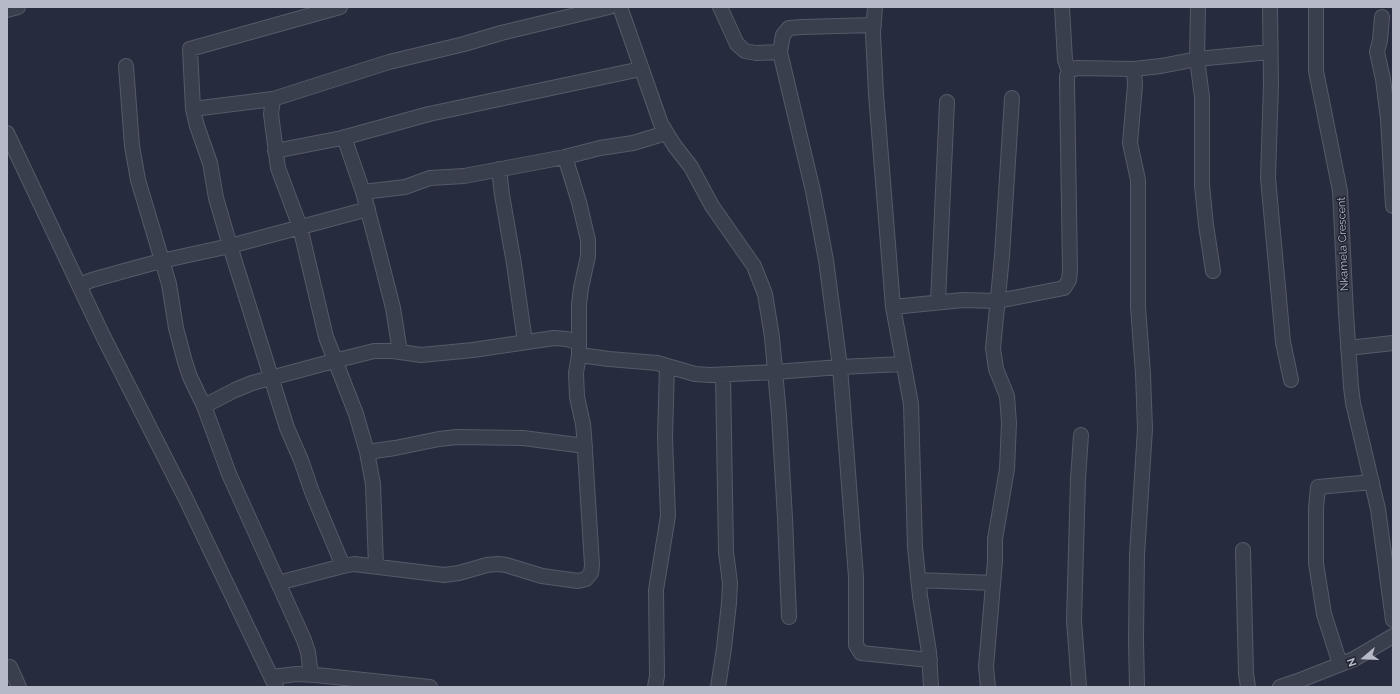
<!DOCTYPE html>
<style>
body{margin:0}
#map{position:relative;width:1400px;height:694px;overflow:hidden;background:#262c3d;font-family:Raleway,sans-serif}
canvas{display:block}
.frame{position:absolute;inset:0;border:8px solid #b6bac8;pointer-events:none}
.north{position:absolute;left:1344px;top:638px;width:40px;height:40px;-webkit-text-stroke:3px #1f2432;paint-order:stroke;rotate:251deg;font-size:11px;font-weight:700;line-height:16px;text-align:center;color:#b6bac8}
.north::after{content:'';display:block;margin:auto;width:14px;height:18px;background:#b6bac8;clip-path:polygon(50% 0,100% 100%,50% 72%,0 100%)}
</style>
<div id="map">
<canvas width="1400" height="694"></canvas>
<div class="frame"></div>
<div class="north">N</div>
</div>
<script>
const g = document.querySelector('canvas').getContext('2d');
g.lineJoin = 'round';
const poly = rows => new Path2D(rows.map(r => 'M' + r).join(''));
function trace(path, color, width, dash) { g.strokeStyle = color; g.lineWidth = width; g.lineCap = dash ? 'butt' : 'round'; g.setLineDash(dash || []); g.stroke(path); }
function label(font, color, halo, rows, align = 'center') {
  g.font = font + ' Raleway,sans-serif'; g.lineWidth = 3; g.setLineDash([]); g.textBaseline = 'middle'; g.strokeStyle = halo; g.fillStyle = color; for (const [text, x, y, turn = 0] of rows) {
    g.save(); g.translate(x, y); g.rotate((+turn || 0) * Math.PI / 180); g.textAlign = isNaN(turn) ? turn : align; if (halo) g.strokeText(text, 0, 0); g.fillText(text, 0, 0); g.restore();
  }
}
const minor = poly([
 [340,7,190,49,193,109,197,126,210,163,216,198,230,246,287,428,301,460,312,492,343,566],
 [620,7,661,124,674,145,691,167,712,206,754,266,765,294,772,337,779,415,785,518,789,617],
 [720,7,737,44,745,51,756,53,780,52],
 [875,7,873,33,876,94,893,307,911,404,915,547,920,596,929,652,931,687],
 [1062,7,1065,60,1069,71],
 [1198,7,1197,59,1202,97,1202,185,1206,225,1213,271],
 [1270,7,1271,83,1268,178,1283,342,1291,380],
 [1316,7,1316,71,1340,191,1346,313,1351,387,1353,403,1378,509,1393,620],
 [7,10,18,7],
 [1382,17,1380,40,1377,52,1383,79,1388,119,1393,206],
 [874,25,802,27,789,28,783,35,780,52,813,191,826,260,840,367,856,577,856,645,861,653,930,660],
 [126,66,132,146,138,180,169,284,176,328,185,362,190,377,204,406,229,474,304,640,308,652,311,675],
 [1134,69,1135,85,1130,143,1138,180,1138,307,1143,374,1145,429,1137,555,1136,640,1137,687],
 [273,99,271,114,278,168,300,227,326,337,356,414,367,452,373,484,376,566],
 [193,109,273,99,389,62,464,44,501,33,609,7],
 [7,133,102,334,185,497,276,687],
 [344,137,363,192,377,245,393,308,400,352],
 [275,151,342,138,429,114,641,69],
 [565,157,579,202,588,240,588,256,581,288,579,304,579,355,609,359,657,363,695,374,710,375,775,372,840,367,903,364],
 [499,169,502,195,514,264,525,342],
 [363,192,405,187,430,178,464,176,565,157,600,148,633,143,666,133],
 [79,285,92,280,124,271,161,261,230,246,368,209],
 [938,302,947,102],
 [893,307,963,300,998,301,1064,288,1069,280,1070,271,1067,81,1067,76,1069,71,1077,68,1134,69,1161,66,1197,59,1270,52],
 [1348,348,1393,343],
 [204,406,235,390,252,383,334,361,374,351,393,351,421,355,473,350,554,338,567,339,579,343],
 [367,452,395,448,439,439,457,437,523,438,585,446],
 [1243,550,1246,674,1248,687],
 [918,580,993,583],
 [278,583,343,566,354,564,444,575,459,573,487,565,498,564,506,565,542,576,578,581,586,579,591,573,592,565,584,435,583,424,577,397,576,373,579,355],
 [1340,664,1324,614,1316,563,1316,508,1318,487,1372,482],
 [10,667,19,687],
 [271,677,297,674,316,675,430,687],
 [655,687,657,676,656,590,668,516,665,438,667,366],
 [718,687,724,648,729,603,730,583,726,552,723,375],
 [988,687,986,667,995,561,995,539,1007,469,1009,423,1007,396,996,369,993,348,1002,256,1012,98],
 [1079,687,1074,620,1078,479,1081,435],
 [1280,687,1303,679,1354,659,1393,636]
]);
trace(minor, '#555a68', 16);
trace(minor, '#3a3f4d', 14);
label('11px', '#b6bac8', '#1f2432', [
 ["Nkamela Crescent",1343,244,-92]
]);
</script>
